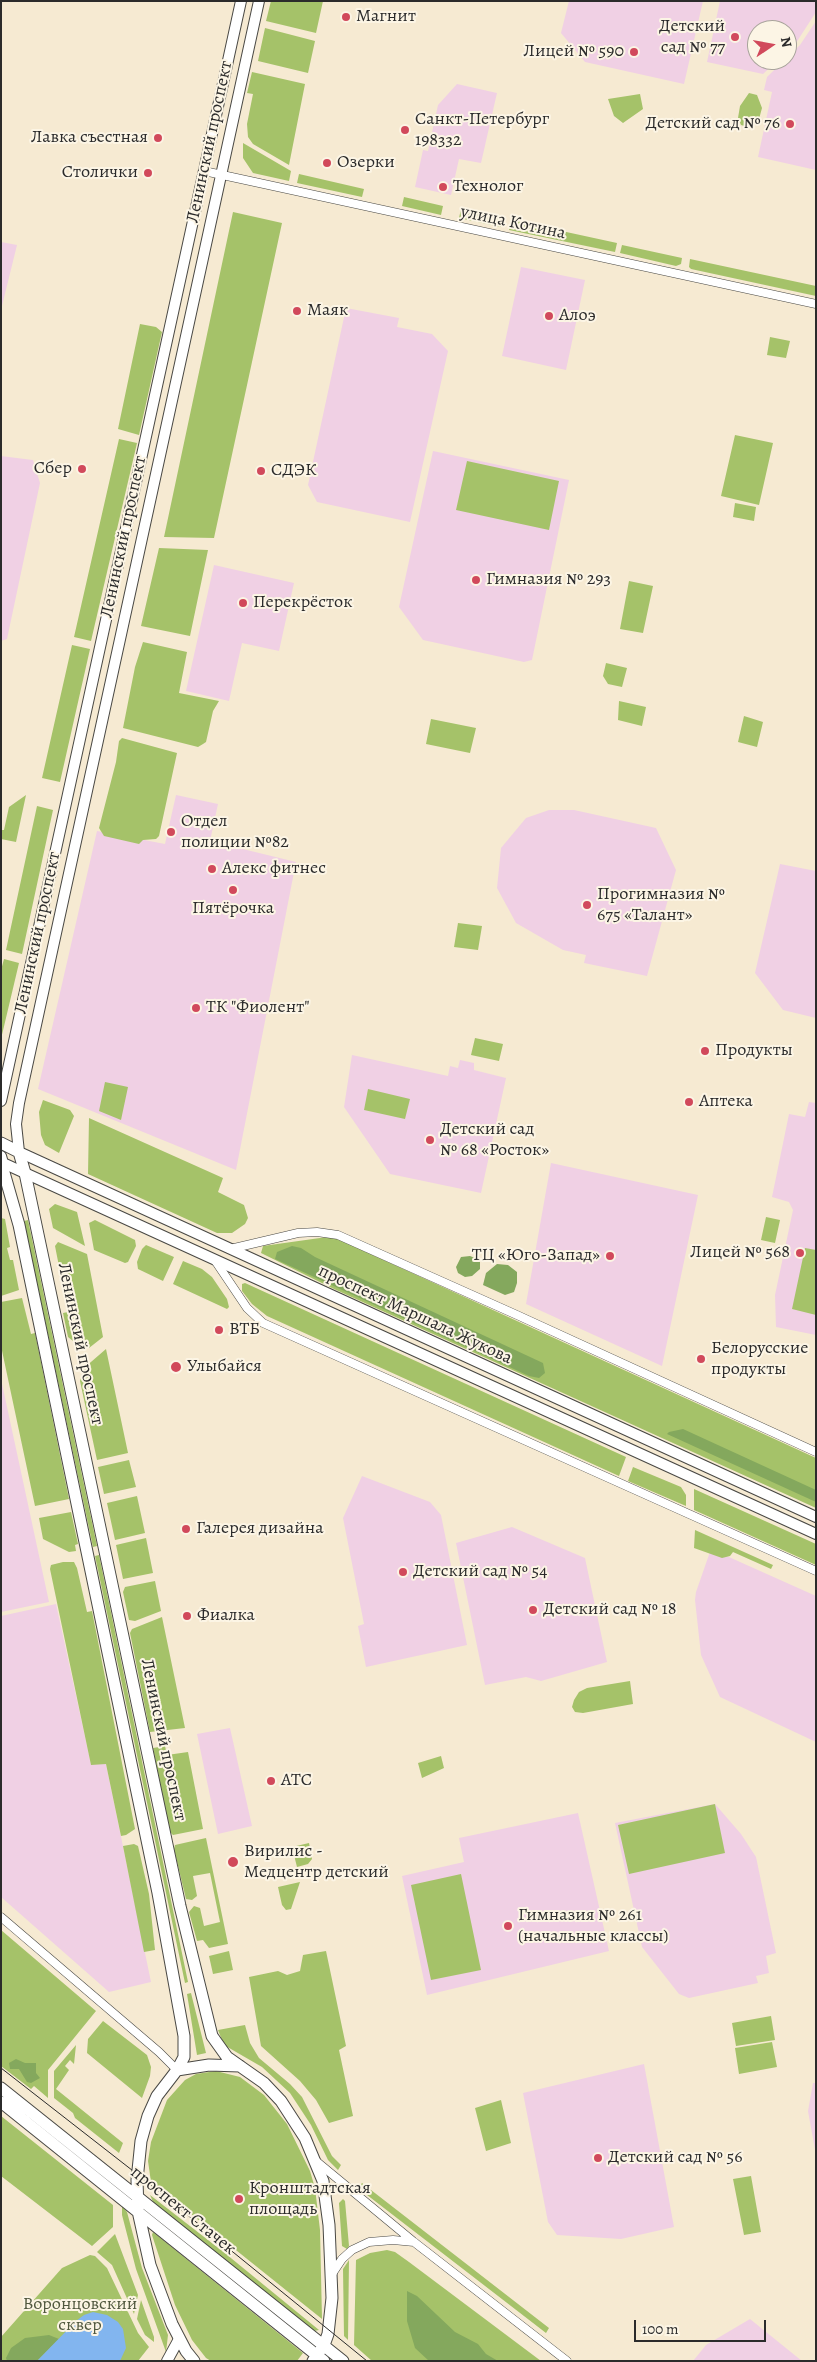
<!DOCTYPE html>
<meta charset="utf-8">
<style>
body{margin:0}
#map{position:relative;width:817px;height:2362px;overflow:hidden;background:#f6ead2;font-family:Alegreya,serif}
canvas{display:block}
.frame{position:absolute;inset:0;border:2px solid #2b2b2b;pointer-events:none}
.north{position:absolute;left:747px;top:20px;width:50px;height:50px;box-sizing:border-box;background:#fcf5e5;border:1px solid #a8a49b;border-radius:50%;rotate:78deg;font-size:14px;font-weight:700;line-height:20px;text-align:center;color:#2b2b2b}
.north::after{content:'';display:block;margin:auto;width:18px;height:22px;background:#d1495b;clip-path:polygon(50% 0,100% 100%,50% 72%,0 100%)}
.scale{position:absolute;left:634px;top:2320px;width:132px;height:22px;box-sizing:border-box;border:2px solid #2b2b2b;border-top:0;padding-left:6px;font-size:15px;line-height:18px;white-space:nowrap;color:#2b2b2b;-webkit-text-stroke:4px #fcf5e5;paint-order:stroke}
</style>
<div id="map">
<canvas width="817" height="2362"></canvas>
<div class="frame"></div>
<div class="north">N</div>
<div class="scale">100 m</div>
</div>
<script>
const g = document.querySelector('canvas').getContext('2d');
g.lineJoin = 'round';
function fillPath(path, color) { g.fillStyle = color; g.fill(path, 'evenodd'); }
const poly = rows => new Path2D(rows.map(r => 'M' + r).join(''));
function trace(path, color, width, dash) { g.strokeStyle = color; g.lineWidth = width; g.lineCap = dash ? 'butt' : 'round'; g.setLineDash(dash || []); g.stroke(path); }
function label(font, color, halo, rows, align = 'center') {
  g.font = font + ' Alegreya,serif'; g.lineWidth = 4; g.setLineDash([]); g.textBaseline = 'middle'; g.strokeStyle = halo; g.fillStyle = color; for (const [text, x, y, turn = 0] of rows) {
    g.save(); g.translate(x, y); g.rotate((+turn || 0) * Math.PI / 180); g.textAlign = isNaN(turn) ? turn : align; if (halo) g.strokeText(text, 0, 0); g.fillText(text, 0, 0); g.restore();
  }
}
fillPath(poly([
 [569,1,703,1,684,84,585,62,561,33],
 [720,1,816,1,816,12,796,43,787,51,787,30,757,30,757,60,778,60,763,74,707,62],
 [816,21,816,170,758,157,772,92,764,90,767,77,800,45],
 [457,84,497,93,481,163,459,159,451,195,415,187,423,150,428,151,438,105],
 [1,242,17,245,1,310],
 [521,267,585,280,566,370,502,356],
 [346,308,399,318,397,327,432,334,448,351,410,522,317,502,308,485],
 [433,451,569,480,532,660,524,662,423,640,399,607],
 [1,456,33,460,40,483,7,639,1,641],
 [214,565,294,583,279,651,242,643,229,701,186,691],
 [176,795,218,804,210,841,296,862,236,1170,38,1089,97,831,165,844],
 [549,810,574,810,656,828,676,870,647,976,584,963,586,955,563,950,516,923,497,888,501,848,526,818],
 [780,864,816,871,816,1018,783,1010,755,973],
 [352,1055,448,1076,450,1066,458,1068,460,1060,474,1063,474,1070,506,1078,481,1193,390,1174,344,1107],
 [809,1102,816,1103,816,1335,776,1327,775,1295,793,1210,789,1202,772,1197,789,1114,805,1117],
 [551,1163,698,1195,662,1366,526,1304],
 [1,1379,49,1602,1,1612],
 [362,1476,430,1502,441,1515,467,1645,366,1667,358,1626,364,1624,343,1518],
 [512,1527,585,1558,607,1662,541,1681,526,1677,485,1685,456,1543],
 [711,1549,816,1596,816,1742,720,1697,701,1655,695,1600,696,1592],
 [56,1604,91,1764,106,1764,151,1982,109,1992,1,1897,1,1616],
 [230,1728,252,1826,218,1834,197,1734],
 [715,1804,741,1834,756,1857,776,1953,766,1956,769,1973,756,1976,758,1983,689,1998,679,1994,642,1947,615,1823],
 [578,1813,609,1951,427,1995,402,1876,464,1862,459,1838],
 [644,2064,674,2227,621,2239,557,2235,548,2222,523,2093],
 [813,2083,816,2083,816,2155,808,2111],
 [750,2319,802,2361,693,2361,706,2345]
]), '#f0d0e4');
fillPath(poly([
 [271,1,323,1,316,33,266,21],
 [265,28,315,41,308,73,258,61],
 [252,72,305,84,289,165,253,144,248,137,247,124,253,94,247,93],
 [749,93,757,95,762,108,759,119,748,127,741,125,738,118,740,106],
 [640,94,643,109,623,123,614,116,608,99],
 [243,143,291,171,289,181,253,173,243,158],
 [299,174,364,189,362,197,297,183],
 [404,197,443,206,441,215,402,206],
 [461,209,503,219,501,227,459,218],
 [233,212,282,223,214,538,164,537],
 [511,220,617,243,615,252,509,230],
 [622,245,682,258,681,264,676,266,620,253],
 [690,259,816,286,816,296,691,269,689,267],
 [140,324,156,327,162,332,139,435,118,429],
 [770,337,790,341,786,358,767,355],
 [735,435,773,443,759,505,721,496],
 [119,439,137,443,91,641,74,637],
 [467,461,559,481,549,530,456,510],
 [735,503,756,507,754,521,733,517],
 [159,548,208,550,190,636,141,626],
 [629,581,653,586,643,633,620,629],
 [143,642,187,652,179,693,219,701,213,711,206,742,203,744,198,747,123,728,135,667],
 [72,645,90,649,60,782,42,778],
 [606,663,627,668,622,687,608,684,603,676],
 [619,701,646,707,642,726,618,720],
 [744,716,763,722,757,747,738,742],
 [431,719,476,728,470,753,426,744],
 [122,738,177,753,159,836,156,839,143,840,139,844,104,836,99,828,116,762,119,741],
 [26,795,16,842,1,839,1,830,4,830,9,807],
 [37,806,53,810,22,954,6,950],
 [458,923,482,926,478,950,454,947],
 [4,959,19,963,1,1039,1,970],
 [475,1038,503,1044,499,1061,471,1055],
 [105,1082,128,1087,121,1120,99,1111],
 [368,1089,410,1099,405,1119,364,1110],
 [43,1100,70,1110,74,1116,59,1153,45,1145,41,1135,39,1112],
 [89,1118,223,1178,218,1192,244,1205,248,1218,245,1224,232,1233,217,1233,88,1174],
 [55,1204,77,1212,85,1246,53,1228,49,1209],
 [766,1217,780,1220,775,1243,761,1240],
 [1,1218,5,1219,10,1247,7,1248,10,1260,13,1260,19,1290,1,1296],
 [28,1220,97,1546,93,1547,24,1221],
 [95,1220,135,1240,136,1246,128,1262,125,1263,94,1250,89,1223],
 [327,1237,338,1239,816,1458,816,1508,334,1289,261,1253,263,1246],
 [58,1242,87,1254,103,1337,89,1348,78,1345,68,1337,63,1313,68,1312,55,1246],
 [146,1245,174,1257,163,1281,138,1269,137,1262,142,1249],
 [805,1248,816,1250,816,1315,792,1309],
 [183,1261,202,1269,212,1277,227,1299,229,1307,227,1309,173,1284],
 [245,1283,626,1457,619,1476,267,1316,252,1304,242,1291,242,1284],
 [22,1298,31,1334,35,1333,69,1499,35,1506,1,1346,1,1302],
 [106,1349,128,1453,97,1460,80,1381,84,1368],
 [129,1460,136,1487,104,1494,98,1467],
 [633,1467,681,1487,686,1495,686,1506,628,1481],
 [694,1489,816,1544,816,1565,694,1510],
 [137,1496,145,1533,115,1540,107,1503],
 [71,1512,78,1544,75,1545,76,1551,69,1552,43,1539,39,1518],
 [695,1530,773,1565,771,1569,733,1552,730,1556,722,1558,694,1548],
 [146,1538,153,1573,123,1579,116,1545],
 [99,1555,188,1982,185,1983,95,1556],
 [63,1562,74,1562,77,1568,87,1612,92,1611,135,1829,126,1835,121,1836,106,1764,91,1765,50,1569,51,1565],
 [155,1581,161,1611,135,1621,129,1620,123,1592,125,1587],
 [162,1617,185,1728,150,1732,130,1633,132,1629],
 [630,1681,633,1704,583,1713,575,1712,572,1707,574,1700,579,1692,587,1688],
 [165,1746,167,1755,188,1752,203,1829,173,1835,170,1832,153,1748],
 [441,1756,444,1768,422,1778,418,1763],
 [715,1804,725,1853,629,1874,618,1825],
 [206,1838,228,1944,209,1948,203,1940,197,1941,189,1912,194,1906,200,1908,204,1926,220,1922,210,1873,193,1876,197,1896,192,1900,186,1899,174,1849,175,1845],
 [309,1843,312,1859,308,1864,297,1867,292,1847],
 [134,1844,138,1846,149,1894,155,1950,144,1952,123,1846],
 [461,1874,481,1970,431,1980,411,1885],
 [300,1882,291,1909,286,1910,282,1905,278,1887],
 [1,1930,96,2011,48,2070,48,2098,34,2086,31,2089,1,2066],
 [229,1951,233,1970,213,1974,209,1956],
 [326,1951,346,2046,339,2050,353,2116,329,2123,316,2100,300,2081,261,2046,249,1977,278,1971,287,1975,300,1971,303,1955],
 [191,1993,206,2053,197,2055,187,1994],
 [771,2016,775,2040,736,2046,732,2023],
 [103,2021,147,2055,151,2067,150,2076,142,2098,87,2053,88,2039],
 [245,2025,250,2043,259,2058,290,2084,302,2097,332,2156,341,2165,338,2170,328,2160,311,2125,290,2093,262,2067,224,2045,218,2030],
 [772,2042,777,2067,739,2074,735,2048],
 [76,2045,74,2064,70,2060,65,2066,69,2070,56,2089,123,2143,119,2153,75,2118,73,2113,54,2098,54,2071],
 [216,2071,240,2077,264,2095,287,2124,310,2171,315,2188,320,2230,322,2319,151,2182,148,2161,151,2142,167,2100,185,2080,196,2074],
 [501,2100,511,2143,486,2151,475,2108],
 [1,2116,113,2205,113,2227,92,2246,1,2176],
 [751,2176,761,2232,744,2235,733,2179],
 [362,2183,549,2328,546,2333,358,2188],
 [150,2195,226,2254,319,2330,314,2331,154,2204],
 [343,2199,345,2201,349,2246,347,2249,342,2246,339,2203],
 [122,2206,127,2212,142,2268,168,2335,166,2352,136,2269,122,2215],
 [153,2232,303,2353,297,2361,211,2361,206,2358,192,2340,175,2305,152,2235],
 [115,2234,138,2295,134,2314,112,2265,97,2252],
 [387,2250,395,2252,409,2262,541,2361,372,2361,354,2345,356,2260,370,2253],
 [90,2255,95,2256,107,2268,138,2333,149,2347,138,2361,1,2361,1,2337,62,2268],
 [349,2260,348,2340,344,2336,343,2269],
 [141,2300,154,2337,154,2342,145,2335,137,2319]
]), '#a5c269');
fillPath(poly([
 [292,1246,301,1248,315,1257,543,1363,545,1373,539,1378,529,1376,275,1259,277,1252],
 [470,1256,480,1260,480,1269,472,1276,465,1277,458,1273,456,1267,461,1257],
 [497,1264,508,1265,517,1272,517,1283,514,1292,505,1295,483,1285,486,1273],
 [683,1429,816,1490,816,1502,667,1434,669,1432],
 [16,2059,25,2063,36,2063,36,2073,40,2078,31,2083,27,2082,19,2069,10,2069,9,2063],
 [407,2291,417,2296,455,2332,478,2344,486,2354,498,2361,429,2361,415,2348,407,2321],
 [49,2335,59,2339,37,2361,7,2361,6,2358,11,2348,25,2338]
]), '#84a85d');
fillPath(poly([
 [93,2312,107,2315,118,2322,123,2329,126,2348,120,2361,37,2361,76,2321,84,2315]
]), '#82b5ef');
const minor = poly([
 [204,171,816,304],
 [230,1249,298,1233,317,1232,338,1235,517,1315,816,1452],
 [216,1262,247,1308,263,1323,816,1571],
 [1,1917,159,2052,177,2070],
 [316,2161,414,2242,567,2361],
 [332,2274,342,2259,352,2250,369,2242,393,2240,414,2242]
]);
const secondary = poly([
 [259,1,19,1103,16,1124,19,1152,816,1517],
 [1,1101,241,1],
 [1,1156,3,1163,816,1534],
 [167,2361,179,2339]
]);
const primary = poly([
 [1,1143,19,1152,25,1173,180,1906,212,2036,227,2057,264,2083,281,2101,305,2138,323,2181,329,2225,332,2298,328,2334,324,2345,313,2361],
 [1,1162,19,1225,158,1893,184,2036,184,2057,177,2070,157,2096,148,2116,141,2141,137,2180,138,2211,150,2265,172,2324,186,2351,194,2361],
 [177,2070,209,2065,240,2066],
 [1,2088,343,2361],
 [1,2102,324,2361]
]);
trace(minor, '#494844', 9);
trace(secondary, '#494844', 12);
trace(primary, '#494844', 13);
trace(minor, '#fff', 8);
trace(secondary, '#fff', 10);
trace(primary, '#fff', 11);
trace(poly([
 [1,2068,137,2174,367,2361]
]), '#2b2b2b', 1);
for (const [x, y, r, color] of [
 [346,17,5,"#d1495b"],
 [735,37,5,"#d1495b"],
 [634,52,5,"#d1495b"],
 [790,124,5,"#d1495b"],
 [405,130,5,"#d1495b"],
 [158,138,5,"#d1495b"],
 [327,163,5,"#d1495b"],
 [148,173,5,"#d1495b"],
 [443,187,5,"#d1495b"],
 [297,311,5,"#d1495b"],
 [549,316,5,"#d1495b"],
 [82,469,5,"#d1495b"],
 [261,471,5,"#d1495b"],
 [476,580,5,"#d1495b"],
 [243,603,5,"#d1495b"],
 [171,832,5,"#d1495b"],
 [212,869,5,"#d1495b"],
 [233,890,5,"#d1495b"],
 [587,905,5,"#d1495b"],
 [196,1008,5,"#d1495b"],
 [705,1051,5,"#d1495b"],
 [689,1102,5,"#d1495b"],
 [430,1140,5,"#d1495b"],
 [800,1253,5,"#d1495b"],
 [610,1256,5,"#d1495b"],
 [219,1330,5,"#d1495b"],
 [701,1359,5,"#d1495b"],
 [176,1367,6,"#d1495b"],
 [186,1529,5,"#d1495b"],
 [403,1572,5,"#d1495b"],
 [533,1610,5,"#d1495b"],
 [187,1616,5,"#d1495b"],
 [271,1781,5,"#d1495b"],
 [233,1862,6,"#d1495b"],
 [508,1926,5,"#d1495b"],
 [598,2158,5,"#d1495b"],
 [239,2199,5,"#d1495b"]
]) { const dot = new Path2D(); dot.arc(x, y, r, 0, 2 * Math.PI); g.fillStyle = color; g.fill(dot); trace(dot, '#fcf5e5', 2); }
label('18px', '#2b2b2b', '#fcf5e5', [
 ["Магнит",356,17],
 ["Детский",725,27,"right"],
 ["сад № 77",725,48,"right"],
 ["Лицей № 590",624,52,"right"],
 ["Санкт-Петербург",415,120],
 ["198332",415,141],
 ["Детский сад № 76",780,124,"right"],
 ["Лавка съестная",148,138,"right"],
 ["Озерки",337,163],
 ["Столички",138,173,"right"],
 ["Технолог",453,187],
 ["Маяк",307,311],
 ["Алоэ",559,316],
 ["Сбер",72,469,"right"],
 ["СДЭК",271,471],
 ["Гимназия № 293",486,580],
 ["Перекрёсток",253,603],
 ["Отдел",181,822],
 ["полиции №82",181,843],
 ["Алекс фитнес",222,869],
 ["Прогимназия №",597,895],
 ["675 «Талант»",597,916],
 ["Пятёрочка",233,909,"center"],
 ["ТК \"Фиолент\"",206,1008],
 ["Продукты",715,1051],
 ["Аптека",699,1102],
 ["Детский сад",440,1130],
 ["№ 68 «Росток»",440,1151],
 ["Лицей № 568",790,1253,"right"],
 ["ТЦ «Юго-Запад»",600,1256,"right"],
 ["ВТБ",229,1330],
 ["Белорусские",711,1349],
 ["продукты",711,1370],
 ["Улыбайся",187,1367],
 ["Галерея дизайна",196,1529],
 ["Детский сад № 54",413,1572],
 ["Детский сад № 18",543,1610],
 ["Фиалка",197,1616],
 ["АТС",281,1781],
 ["Вирилис -",244,1852],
 ["Медцентр детский",244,1873],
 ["Гимназия № 261",518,1916],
 ["(начальные классы)",518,1937],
 ["Детский сад № 56",608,2158],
 ["Кронштадтская",249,2189],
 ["площадь",249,2210]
], 'left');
label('18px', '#2b2b2b', '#fcf5e5', [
 ["Ленинский проспект",210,142,-78],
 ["улица Котина",513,223,12],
 ["Ленинский проспект",124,537,-78],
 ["Ленинский проспект",38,933,-78],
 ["проспект Маршала Жукова",415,1315,25],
 ["Ленинский проспект",80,1344,78],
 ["Ленинский проспект",163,1740,78],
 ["проспект Стачек",183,2211,39]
]);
label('18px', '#50583e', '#fcf5e5', [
 ["Воронцовский",80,2305],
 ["сквер",80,2326]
]);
</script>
